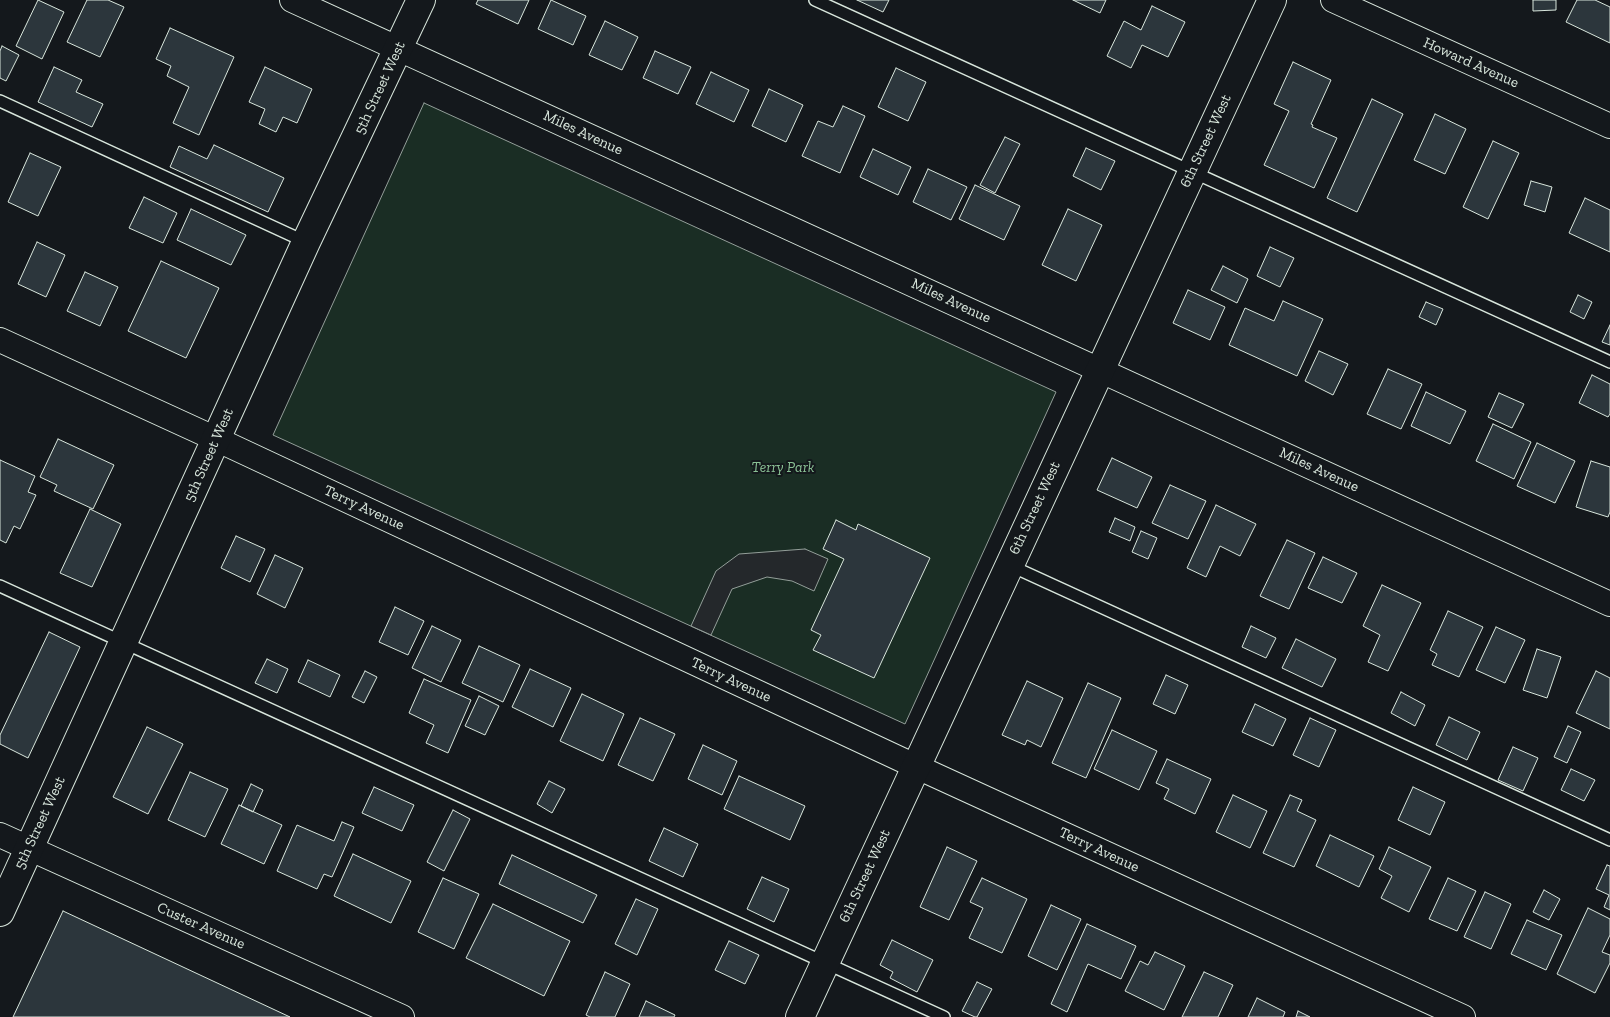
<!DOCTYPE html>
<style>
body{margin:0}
canvas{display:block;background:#14181c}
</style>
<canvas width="1610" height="1017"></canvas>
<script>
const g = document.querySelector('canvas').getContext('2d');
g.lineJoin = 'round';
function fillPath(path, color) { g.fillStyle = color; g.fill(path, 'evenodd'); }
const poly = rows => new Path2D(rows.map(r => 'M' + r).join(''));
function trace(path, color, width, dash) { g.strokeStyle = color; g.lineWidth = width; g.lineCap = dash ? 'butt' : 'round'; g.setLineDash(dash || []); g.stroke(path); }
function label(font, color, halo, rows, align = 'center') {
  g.font = font + ' "Zilla Slab",serif'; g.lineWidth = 4; g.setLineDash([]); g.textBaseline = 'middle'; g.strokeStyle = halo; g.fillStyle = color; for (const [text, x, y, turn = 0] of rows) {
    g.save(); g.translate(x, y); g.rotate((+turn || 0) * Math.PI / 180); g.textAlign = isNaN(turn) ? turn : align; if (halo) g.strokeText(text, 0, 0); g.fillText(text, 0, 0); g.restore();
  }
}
const green = poly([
 [424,103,1056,392,905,724,273,435,424,103]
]);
fillPath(green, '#1a2d24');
trace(green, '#939e99', 1);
const parking = poly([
 [805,549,828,559,814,591,792,581,767,577,732,589,711,635,691,626,716,571,739,554,805,549]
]);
fillPath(parking, '#24282b');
trace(parking, '#939e99', 1);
const building = poly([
 [38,0,64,12,42,59,16,46,38,0],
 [87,0,108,0,124,7,100,57,67,42,87,0],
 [478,0,529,0,518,24,476,4,478,0],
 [551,0,586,16,573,45,538,29,551,0],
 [857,0,889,0,883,12,857,0],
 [1073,0,1106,0,1100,13,1073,0],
 [1533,0,1556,0,1556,10,1533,11,1533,0],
 [1577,0,1595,0,1610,7,1610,43,1566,22,1577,0],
 [1152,6,1185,22,1168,57,1142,45,1131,68,1107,56,1124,21,1141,30,1152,6],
 [605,21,638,37,622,70,589,55,605,21],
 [170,28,234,57,199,135,173,123,189,87,167,76,171,66,156,59,170,28],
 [2,46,19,55,6,81,0,78,0,51,2,46],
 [655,51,691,67,678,94,643,78,655,51],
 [1293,62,1331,80,1311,124,1313,125,1312,127,1337,138,1314,188,1264,165,1289,111,1274,104,1293,62],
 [54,67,82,80,76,92,103,104,92,127,38,102,54,67],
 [265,67,312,89,297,123,283,117,276,132,259,124,265,109,249,102,265,67],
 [896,68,926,82,908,121,878,107,896,68],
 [711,72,749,90,734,122,696,104,711,72],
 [769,89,803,105,786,142,752,126,769,89],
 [1372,99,1403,114,1357,212,1327,198,1372,99],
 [843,106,865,116,840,173,802,156,818,121,833,127,843,106],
 [1435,114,1466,129,1445,174,1414,160,1435,114],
 [1005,137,1020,144,995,193,980,185,1005,137],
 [1493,141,1519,153,1488,219,1463,207,1493,141],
 [214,145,284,178,268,212,170,167,179,146,207,159,214,145],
 [1086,148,1115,161,1101,190,1073,176,1086,148],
 [873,149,911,167,898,195,860,177,873,149],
 [30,153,61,167,38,216,8,202,30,153],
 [928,169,967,187,951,220,913,202,928,169],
 [1531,181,1552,187,1545,212,1524,205,1531,181],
 [975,185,1020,206,1004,240,959,219,975,185],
 [144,197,177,213,163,243,129,228,144,197],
 [1585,198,1610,210,1610,252,1569,233,1585,198],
 [191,209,246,235,231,265,177,240,191,209],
 [1068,209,1102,225,1076,281,1042,265,1068,209],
 [37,242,65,255,46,297,18,284,37,242],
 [1270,247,1294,258,1280,287,1257,276,1270,247],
 [161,261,219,288,186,358,128,331,161,261],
 [1223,266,1248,279,1237,303,1211,290,1223,266],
 [85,272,118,287,100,326,67,311,85,272],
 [1188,290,1225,307,1210,340,1173,323,1188,290],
 [1578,295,1592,302,1584,319,1570,312,1578,295],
 [1283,301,1323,319,1297,376,1229,345,1245,308,1274,321,1283,301],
 [1426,302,1443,309,1436,325,1419,317,1426,302],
 [1610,325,1610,345,1602,342,1610,325],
 [1319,351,1348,364,1333,395,1305,381,1319,351],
 [1388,369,1422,384,1401,429,1367,414,1388,369],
 [1592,375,1610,384,1610,414,1608,417,1579,403,1592,375],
 [1426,392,1466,411,1450,444,1411,426,1426,392],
 [1499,393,1524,404,1512,428,1488,417,1499,393],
 [1493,424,1531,442,1514,479,1476,461,1493,424],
 [58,439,114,465,93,509,54,491,57,485,40,477,58,439],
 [1537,443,1575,461,1555,503,1517,486,1537,443],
 [1112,458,1152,477,1137,508,1097,490,1112,458],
 [0,460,35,476,28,492,36,495,20,529,14,526,6,543,0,540,0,460],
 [1591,461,1610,467,1610,512,1608,517,1576,507,1591,461],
 [1170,485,1206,501,1188,539,1152,523,1170,485],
 [1216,505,1256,524,1240,556,1220,546,1206,577,1187,568,1216,505],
 [90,509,121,524,92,587,60,573,90,509],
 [1115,518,1135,527,1130,541,1109,532,1115,518],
 [836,520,856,530,858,524,930,558,874,678,813,650,821,635,811,630,844,559,823,549,836,520],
 [1141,531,1157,538,1148,559,1132,552,1141,531],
 [236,536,265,549,250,582,221,568,236,536],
 [1287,540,1315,553,1289,609,1260,596,1287,540],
 [275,555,303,568,285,608,257,594,275,555],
 [1323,557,1357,573,1342,603,1308,588,1323,557],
 [1382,585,1421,603,1388,671,1368,662,1380,635,1363,626,1382,585],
 [395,607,424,621,408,655,379,642,395,607],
 [1448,611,1483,627,1459,677,1432,665,1437,654,1430,650,1448,611],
 [432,626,461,640,441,682,412,668,432,626],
 [1251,626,1276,638,1266,658,1242,647,1251,626],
 [1496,627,1525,640,1505,683,1476,670,1496,627],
 [49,632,80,647,28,758,0,744,0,735,49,632],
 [1296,639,1336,659,1322,687,1282,668,1296,639],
 [479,646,520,665,503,702,462,683,479,646],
 [1537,649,1561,657,1547,698,1523,690,1537,649],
 [267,659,288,669,277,693,255,683,267,659],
 [308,660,340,675,330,697,298,682,308,660],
 [530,669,571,688,553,727,512,707,530,669],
 [365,671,377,677,364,703,352,697,365,671],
 [1596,671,1610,678,1610,729,1576,713,1596,671],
 [1166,675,1188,685,1175,714,1153,704,1166,675],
 [424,679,471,700,448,753,426,743,434,725,409,713,424,679],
 [1027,681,1063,698,1041,747,1027,740,1025,745,1002,735,1027,681],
 [1088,683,1121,698,1086,778,1052,763,1088,683],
 [1401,692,1425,705,1415,726,1391,713,1401,692],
 [582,694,624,714,603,761,560,741,582,694],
 [479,696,499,706,485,735,465,726,479,696],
 [1255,704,1286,719,1273,746,1242,732,1255,704],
 [1449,717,1480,732,1467,760,1436,745,1449,717],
 [640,718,675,734,653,781,618,765,640,718],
 [1310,718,1336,730,1319,767,1293,755,1310,718],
 [1568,726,1581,732,1567,763,1554,757,1568,726],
 [147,727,183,744,148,814,113,797,147,727],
 [1112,730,1157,751,1139,790,1094,769,1112,730],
 [703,745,737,761,722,795,688,779,703,745],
 [1513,747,1538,758,1523,791,1498,780,1513,747],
 [1167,759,1211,779,1195,814,1164,799,1169,789,1156,783,1167,759],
 [1571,769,1595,780,1584,801,1561,790,1571,769],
 [190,772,228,789,205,837,168,820,190,772],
 [739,776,805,806,790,840,724,809,739,776],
 [549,781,565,789,552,813,537,804,549,781],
 [251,784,263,790,253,812,241,806,251,784],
 [374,787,414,805,402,831,362,813,374,787],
 [1413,787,1445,802,1430,835,1398,820,1413,787],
 [1233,795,1267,811,1250,848,1216,832,1233,795],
 [1290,795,1302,800,1297,811,1316,820,1294,867,1263,853,1290,795],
 [239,805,282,825,264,864,221,844,239,805],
 [453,810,470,819,444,871,427,862,453,810],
 [342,822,354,827,332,877,324,874,317,889,277,871,297,825,334,841,342,822],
 [664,828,698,844,683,877,649,861,664,828],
 [1330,835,1374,856,1359,887,1316,866,1330,835],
 [947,847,977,861,949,920,920,907,947,847],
 [1389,847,1431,867,1409,912,1381,898,1392,876,1379,869,1389,847],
 [353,854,411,881,391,923,334,896,353,854],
 [512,855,597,895,583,923,499,884,512,855],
 [1607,865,1610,866,1610,910,1604,907,1609,895,1596,889,1607,865],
 [762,877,789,889,774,922,747,909,762,877],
 [443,878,479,894,454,949,418,932,443,878],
 [982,878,1027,899,1002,953,969,938,983,908,970,902,982,878],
 [1448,878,1476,891,1457,931,1429,919,1448,878],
 [1544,890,1560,899,1549,920,1533,912,1544,890],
 [1485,892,1511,904,1491,949,1464,937,1485,892],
 [636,899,658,909,637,955,615,944,636,899],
 [493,904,570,941,544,996,466,958,493,904],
 [1051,905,1081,919,1057,970,1028,956,1051,905],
 [1588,908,1610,919,1610,935,1602,952,1610,955,1610,963,1595,993,1557,974,1588,908],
 [63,911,290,1017,13,1017,63,911],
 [1527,920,1562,935,1546,970,1511,954,1527,920],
 [1087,924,1136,946,1121,979,1088,964,1067,1012,1051,1004,1087,924],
 [892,940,933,960,917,992,890,978,893,972,880,965,892,940],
 [729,941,759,955,745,984,715,970,729,941],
 [1155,952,1185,966,1164,1010,1125,991,1140,961,1148,965,1155,952],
 [605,972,630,984,615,1017,590,1017,586,1015,605,972],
 [1204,972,1233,985,1218,1017,1182,1017,1204,972],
 [977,982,992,989,977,1017,975,1017,962,1011,977,982],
 [1257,998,1285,1012,1283,1017,1248,1017,1257,998],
 [646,1001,675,1015,674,1017,639,1017,646,1001],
 [1298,1011,1310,1017,1296,1017,1298,1011]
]);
fillPath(building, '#2c363c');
trace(building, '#d8e6dc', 1);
const service = poly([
 [815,0,1610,362],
 [0,101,306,242],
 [1009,565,1610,840],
 [0,586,944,1017]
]);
const minor = poly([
 [292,0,1610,604],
 [1333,0,1610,126],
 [0,340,216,439,915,766,1463,1017],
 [0,835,402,1017]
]);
const tertiary = poly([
 [0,912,306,242,421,0],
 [800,1017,1272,0]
]);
trace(service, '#d8e6dc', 14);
trace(minor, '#d8e6dc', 26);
trace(tertiary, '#d8e6dc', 30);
trace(service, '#14181c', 11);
trace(minor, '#14181c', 24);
trace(tertiary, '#14181c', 28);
label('15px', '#d8e6dc', '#14181c', [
 ["Howard Avenue",1471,63,24],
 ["5th Street West",380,88,-65],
 ["Miles Avenue",583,133,25],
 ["6th Street West",1206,141,-65],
 ["Miles Avenue",951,301,25],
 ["5th Street West",209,455,-66],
 ["Miles Avenue",1319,470,25],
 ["Terry Avenue",364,508,25],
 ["6th Street West",1035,508,-65],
 ["Terry Avenue",731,680,25],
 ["5th Street West",40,823,-65],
 ["Terry Avenue",1099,850,25],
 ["6th Street West",865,876,-65],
 ["Custer Avenue",201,926,24]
]);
label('italic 15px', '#8ac095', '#14181c', [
 ["Terry Park",783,468]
]);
</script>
